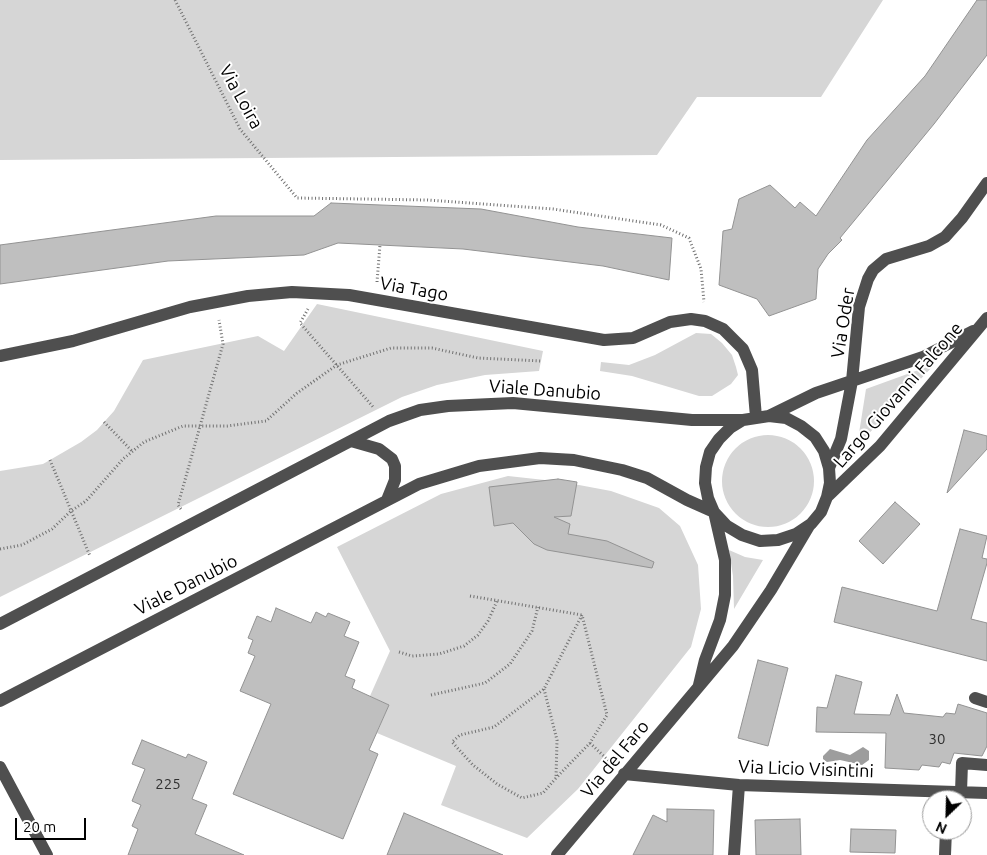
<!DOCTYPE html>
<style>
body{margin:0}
#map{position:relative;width:987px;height:855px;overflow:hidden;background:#fff;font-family:Ubuntu,sans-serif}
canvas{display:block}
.north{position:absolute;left:922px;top:790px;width:50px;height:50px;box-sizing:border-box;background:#fff;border:1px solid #999;border-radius:50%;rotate:204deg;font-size:14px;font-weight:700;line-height:20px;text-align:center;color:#000}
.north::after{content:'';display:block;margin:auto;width:18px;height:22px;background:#000;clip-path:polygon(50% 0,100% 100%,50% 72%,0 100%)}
.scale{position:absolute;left:15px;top:818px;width:71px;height:22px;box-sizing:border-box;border:2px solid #000;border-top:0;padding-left:6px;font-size:15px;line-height:18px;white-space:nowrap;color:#000;-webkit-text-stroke:4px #fff;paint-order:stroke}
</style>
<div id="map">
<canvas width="987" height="855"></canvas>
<div class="north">N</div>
<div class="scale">20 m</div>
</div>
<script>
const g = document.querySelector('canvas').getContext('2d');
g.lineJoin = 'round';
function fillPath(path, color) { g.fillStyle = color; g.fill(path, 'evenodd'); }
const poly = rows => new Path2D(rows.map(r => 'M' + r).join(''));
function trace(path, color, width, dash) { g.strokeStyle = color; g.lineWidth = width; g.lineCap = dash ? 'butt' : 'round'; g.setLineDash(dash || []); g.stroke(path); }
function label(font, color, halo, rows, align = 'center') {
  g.font = font + ' Ubuntu,sans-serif'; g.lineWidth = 4; g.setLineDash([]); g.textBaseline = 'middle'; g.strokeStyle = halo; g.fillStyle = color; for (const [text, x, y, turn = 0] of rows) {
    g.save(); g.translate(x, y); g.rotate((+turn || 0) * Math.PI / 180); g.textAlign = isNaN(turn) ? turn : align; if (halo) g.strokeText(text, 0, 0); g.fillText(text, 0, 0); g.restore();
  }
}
fillPath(poly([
 [0,0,883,0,821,97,697,97,657,155,0,160],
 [317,304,543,351,539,371,485,375,437,385,402,397,0,597,0,471,43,464,81,442,97,430,114,411,143,360,258,336,284,351],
 [696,333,711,334,722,343,732,355,736,367,738,375,731,384,712,396,699,396,632,376,600,371,601,362,629,365,655,355],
 [935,364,857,446,866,389],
 '722 481a46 46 0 1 1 92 0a46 46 0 1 1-92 0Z',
 [508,476,563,482,611,491,659,508,680,526,698,565,701,609,691,647,578,789,527,838,441,805,456,766,377,733,389,705,370,696,390,651,337,547,441,494],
 [729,550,745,557,763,560,734,609,733,576]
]), '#d6d6d6');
fillPath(poly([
 [863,747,869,751,869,760,862,765,840,760,827,762,823,759,823,756,830,749,850,755]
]), '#9d9d9d');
const building = poly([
 [977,0,987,0,987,55,934,124,840,238,842,240,828,254,818,269,816,299,769,316,757,299,719,285,723,231,732,229,739,199,770,185,795,208,800,202,816,216,867,140,925,76,977,0],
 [331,203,481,209,578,227,672,238,669,280,603,266,463,249,338,243,304,255,168,261,0,284,0,245,216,216,314,216,331,203],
 [964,430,987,436,987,449,947,493,964,430],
 [558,479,577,482,571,516,554,517,570,524,568,534,607,541,654,562,652,568,547,550,534,544,513,523,494,526,489,487,558,479],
 [895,502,920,524,883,564,859,541,895,502],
 [960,529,987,536,982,558,987,559,987,563,971,619,987,623,987,661,834,622,842,587,937,611,960,529],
 [276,608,311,623,316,612,326,617,328,613,350,622,344,636,359,642,345,676,355,680,352,688,389,705,369,750,378,754,343,839,233,794,271,704,240,691,255,656,248,653,253,640,248,638,257,616,271,622,276,608],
 [758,660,788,668,768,746,738,738,758,660],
 [836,675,862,682,854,714,890,715,897,694,904,713,943,717,946,713,955,714,958,704,987,713,987,746,982,756,954,753,950,764,942,762,939,767,922,765,919,770,885,768,886,733,816,732,817,707,827,708,836,675],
 [142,740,186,758,188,754,207,762,192,799,207,805,195,834,244,855,128,855,138,829,132,826,141,805,132,801,145,769,132,764,142,740],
 [667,809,714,810,713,855,633,855,653,815,667,822,667,809],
 [404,813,503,855,387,855,404,813],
 [800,819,801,855,756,855,755,820,800,819],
 [851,829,896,830,895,853,850,852,851,829]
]);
fillPath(building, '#bfbfbf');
trace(building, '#939393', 1);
trace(poly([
 [175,0,240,129,297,198,428,200,553,209,661,225,689,238,701,269,704,302],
 [377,282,380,245],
 [308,309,300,323,374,408],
 [104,422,132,451],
 [50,460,90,556],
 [181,509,178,505,223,344,219,320],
 [0,549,22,545,52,529,71,511,86,501,123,459,144,442,183,426,227,426,266,421,297,393,337,365,391,348,432,348,478,358,541,361],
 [470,596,582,615],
 [399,652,412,656,439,654,464,646,478,635,488,621,497,601],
 [544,689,557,740,556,778,543,793,522,798,497,784,473,765,452,742,460,735,494,727,544,689,582,615,607,715,590,743,556,778],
 [431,695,485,683,510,664,532,631,538,607],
 [590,743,611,763]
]), '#717171', 3, [1, 2.5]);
trace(poly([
 [0,356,73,341,190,307,248,296,292,292,349,295,604,340,633,338,670,322,691,319,705,321,723,329,743,349,752,370,756,417],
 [769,416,816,393,923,357,973,331],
 [351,441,379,449,392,459,395,466,395,480,387,500],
 [829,468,841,439,852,381,859,307,868,279,873,270,886,259,929,246,945,237,962,218,987,183],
 [827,497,880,446,987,318],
 [0,624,389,421,420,410,448,406,513,403,692,420,743,420,769,416,786,418,801,426,815,437,824,451,829,468,830,483,827,497,821,512,811,524,796,534,778,540,760,541,742,535,727,526,714,512,708,498,705,483,706,467,710,452,719,439,730,428,743,420],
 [975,698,987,702],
 [0,701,419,484,479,466,540,458,574,460,622,470,647,478,687,500,714,512,725,560,725,595,720,620,705,660,699,685],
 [0,767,47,855],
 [624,774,739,785,987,793],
 [961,792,962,763,987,765],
 [557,855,733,646,771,590,809,526],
 [734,855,739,785],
 [945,855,946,830]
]), '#4f4f4f', 12);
label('15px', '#303030', null, [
 ["30",937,739],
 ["225",168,784]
]);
label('18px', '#000', '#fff', [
 ["Via Loira",241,97,61],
 ["Via Tago",414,289,10],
 ["Via Oder",843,323,-81],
 ["Viale Danubio",545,390,4],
 ["Largo Giovanni Falcone",898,395,-49],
 ["Viale Danubio",186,585,-27],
 ["Via del Faro",615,759,-50],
 ["Via Licio Visintini",806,769,2]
]);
</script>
